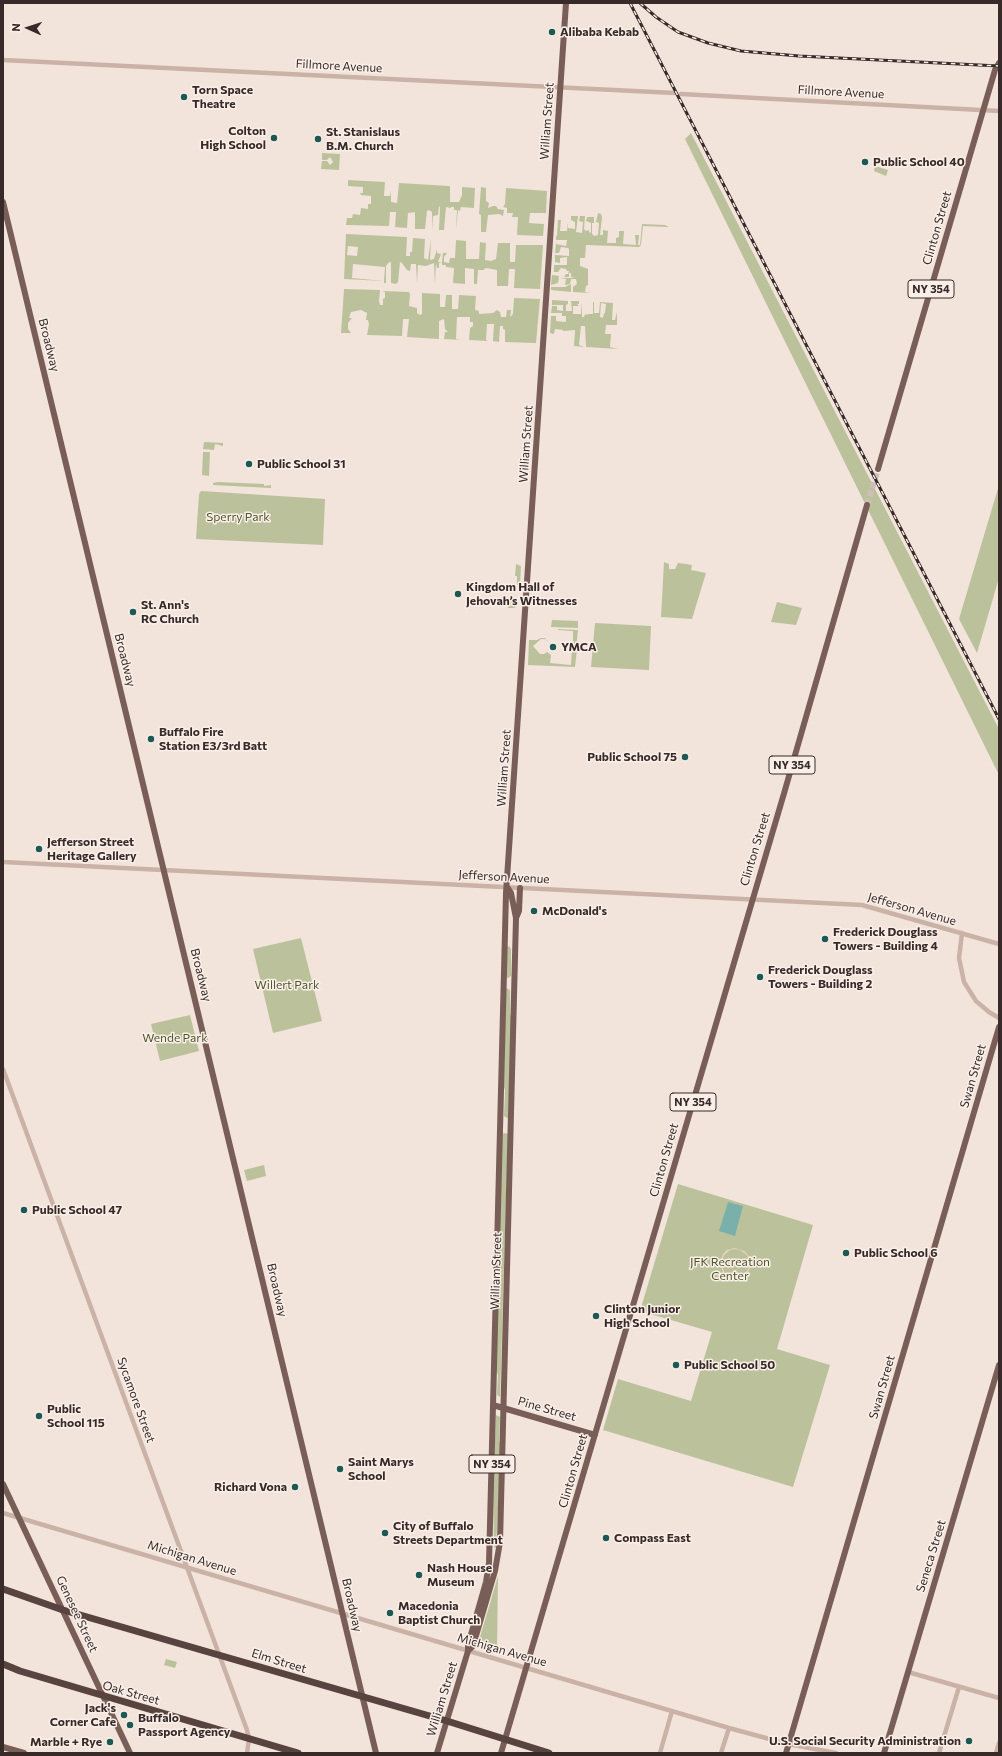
<!DOCTYPE html>
<meta charset="utf-8">
<style>
body{margin:0}
#map{position:relative;width:1002px;height:1756px;overflow:hidden;background:#f2e4db;font-family:Commissioner,sans-serif}
canvas{display:block}
.frame{position:absolute;inset:0;border:4px solid #372a28;pointer-events:none}
.north{position:absolute;left:8px;top:8px;width:40px;height:40px;-webkit-text-stroke:3px #faefe8;paint-order:stroke;rotate:273deg;font-size:11px;font-weight:700;line-height:16px;text-align:center;color:#372a28}
.north::after{content:'';display:block;margin:auto;width:14px;height:18px;background:#372a28;clip-path:polygon(50% 0,100% 100%,50% 72%,0 100%)}
</style>
<div id="map">
<canvas width="1002" height="1756"></canvas>
<div class="frame"></div>
<div class="north">N</div>
</div>
<script>
const g = document.querySelector('canvas').getContext('2d');
g.lineJoin = 'round';
function fillPath(path, color) { g.fillStyle = color; g.fill(path, 'evenodd'); }
const poly = rows => new Path2D(rows.map(r => 'M' + r).join(''));
function trace(path, color, width, dash) { g.strokeStyle = color; g.lineWidth = width; g.lineCap = dash ? 'butt' : 'round'; g.setLineDash(dash || []); g.stroke(path); }
function label(font, color, halo, rows, align = 'center') {
  g.font = font + ' Commissioner,sans-serif'; g.lineWidth = 3; g.setLineDash([]); g.textBaseline = 'middle'; g.strokeStyle = halo; g.fillStyle = color; for (const [text, x, y, turn = 0] of rows) {
    g.save(); g.translate(x, y); g.rotate((+turn || 0) * Math.PI / 180); g.textAlign = isNaN(turn) ? turn : align; if (halo) g.strokeText(text, 0, 0); g.fillText(text, 0, 0); g.restore();
  }
}
fillPath(poly([
 [691,133,999,729,999,775,685,139],
 [322,153,340,154,339,170,321,169,322,161,327,161,330,165,333,162,330,157,327,160,322,160],
 [875,166,888,170,886,176,874,171],
 [348,180,385,182,384,196,390,196,391,191,391,202,397,203,399,183,450,186,450,202,459,202,462,195,462,187,475,188,474,208,461,207,460,211,458,210,456,230,457,210,454,210,454,207,451,207,450,230,451,208,446,207,444,230,439,230,440,207,439,206,438,215,433,216,432,231,432,212,429,210,427,211,425,229,415,229,415,212,408,213,407,228,395,227,396,212,390,212,389,226,346,225,347,218,352,218,353,214,360,215,361,208,368,209,368,204,371,204,371,196,361,195,360,193,363,193,363,187,348,186],
 [481,187,486,188,486,201,489,203,488,208,493,206,496,206,498,209,504,210,503,216,499,214,488,215,486,232,481,232,481,215,479,214],
 [506,188,547,191,546,213,530,213,529,223,544,224,543,236,517,235,518,217,512,217,513,213,507,213,507,208,503,207,505,204],
 [598,213,601,214,602,217,600,235,603,235,603,230,608,231,607,243,616,243,616,238,619,237,619,231,624,231,623,244,636,245,635,235,639,235,638,245,640,245,642,224,665,225,669,227,643,226,641,245,639,247,586,245,585,258,580,258,580,266,588,269,588,285,586,286,585,292,590,293,573,292,573,287,577,284,576,279,571,279,570,284,565,285,566,279,560,278,575,278,571,277,571,273,569,273,569,277,564,277,566,274,568,274,569,271,567,271,566,269,561,268,558,272,554,272,554,265,567,265,567,257,560,258,560,263,555,262,555,255,569,256,569,249,568,248,561,247,559,253,555,253,556,244,566,246,567,240,556,240,556,236,568,236,557,236,558,220,561,220,560,231,567,231,568,222,568,228,575,229,575,222,571,220,571,216,578,216,576,232,582,233,583,222,579,221,580,216,585,216,584,229,586,231,589,230,589,232,591,233,591,223,586,221,587,218,587,217,594,217,594,223,592,223,592,234,594,236,598,235,599,223,596,222],
 [346,234,407,237,406,256,410,256,410,252,412,252,413,238,425,239,424,258,428,260,431,239,430,260,434,259,437,249,437,253,441,254,438,262,442,262,443,253,447,253,444,257,444,262,449,263,450,258,455,258,456,240,466,241,466,259,479,259,480,242,486,243,485,260,491,261,496,259,498,243,510,243,510,262,515,262,516,245,543,245,540,289,514,288,515,269,509,269,508,286,497,286,497,270,486,268,484,269,484,270,478,270,477,284,474,284,474,269,465,268,465,284,453,283,454,268,446,267,446,265,442,265,442,262,439,263,439,268,437,268,436,263,435,284,434,263,426,266,418,265,417,283,416,264,411,264,410,271,407,270,402,263,400,262,398,282,396,284,391,283,391,262,388,263,386,266,386,283,384,283,384,281,344,279],
 [348,246,358,247,357,256,347,255],
 [353,264,385,267,384,281,352,278],
 [552,275,559,276,558,283,551,285],
 [571,284,571,292,551,290,551,287,565,287],
 [344,289,380,290,379,301,380,305,383,305,383,299,385,298,385,292,382,291,409,292,410,294,409,306,417,308,417,313,420,315,422,314,422,293,440,294,440,307,445,307,446,295,452,295,452,309,458,309,459,295,476,296,475,310,479,311,479,314,493,313,497,310,500,312,501,317,506,317,507,310,511,310,510,317,513,314,514,298,540,299,536,343,505,342,505,330,503,329,503,326,500,326,499,342,493,341,494,324,487,324,486,340,488,341,469,340,470,328,473,326,473,322,470,322,470,317,457,317,456,339,460,340,444,339,445,332,448,332,445,329,444,319,439,321,439,339,407,337,409,319,403,319,402,336,367,335,369,324,368,320,366,320,367,313,361,310,351,312,349,318,352,318,348,323,348,329,351,333,341,333],
 [552,300,568,301,568,304,566,305,566,311,572,311,571,301,579,301,579,304,577,304,579,306,573,306,573,314,581,314,582,302,582,317,584,317,585,314,587,315,588,314,593,314,593,302,599,302,594,302,594,313,599,313,600,302,613,303,612,320,615,320,617,312,617,325,606,325,605,334,611,334,610,347,618,349,586,347,585,326,581,326,579,345,584,347,574,346,575,330,563,331,563,330,555,329,554,334,550,333,551,316,556,316,556,321,566,322,566,316,562,316,562,313,551,313,552,306,557,306,557,310,563,311,563,305,552,305],
 [601,303,606,304,605,313,604,313,603,318,600,317],
 [204,442,223,443,223,446,215,444,214,450,203,449],
 [203,452,210,452,209,476,202,475],
 [218,482,264,484,264,486,271,485,271,488,213,485,213,483],
 [999,485,999,578,977,653,959,619],
 [201,491,325,499,323,545,196,539,199,494],
 [664,562,669,564,669,569,675,569,678,563,686,564,692,565,691,570,706,573,692,619,661,617],
 [516,564,521,566,520,585,517,585,517,576,515,576],
 [508,598,513,599,518,603,518,605,514,608,508,608],
 [777,602,802,608,796,625,771,622],
 [552,620,578,621,578,628,551,627],
 [595,623,651,626,649,670,591,667],
 [558,629,578,630,576,648,572,648,574,641,573,641,573,631,558,630],
 [541,638,545,638,548,642,545,639,541,639,533,646,540,654,544,654,547,652,551,655,550,663,571,665,572,649,577,649,575,667,528,665,529,640,537,640],
 [301,938,322,1021,273,1033,253,949],
 [509,946,511,949,511,976,508,978,506,977,507,947],
 [506,988,510,990,510,1014,512,1020,508,1118,507,1118,504,1116,505,1090,503,1085],
 [190,1015,199,1051,160,1061,151,1024],
 [505,1133,508,1134,500,1397,497,1395,498,1375,496,1370,502,1134],
 [264,1165,266,1176,247,1181,244,1170],
 [678,1184,813,1225,777,1349,830,1365,793,1487,603,1430,618,1379,691,1401,712,1332,640,1311],
 [496,1415,500,1417,499,1441,501,1447,496,1548,494,1547,493,1491],
 [498,1576,497,1650,493,1653,480,1649,478,1644],
 [166,1659,177,1662,175,1668,164,1665]
]), '#bbc29b');
fillPath(poly([
 [735,1248,744,1251,748,1255,751,1265,747,1274,737,1280,728,1278,724,1275,720,1263,723,1254,727,1250],
 [735,1249,740,1250,747,1255,750,1265,746,1273,737,1278,732,1278,725,1274,721,1263,724,1255,730,1250]
]), '#ebd2c2');
fillPath(poly([
 [728,1202,743,1206,735,1236,719,1231]
]), '#7ab0aa');
trace(poly([
 [867,505,878,469]
]), '#cdbfb7', 6, [6, 3]);
trace(poly([
 [3,60,675,93],
 [681,94,999,111],
 [3,862,862,905,999,944],
 [962,933,959,958,964,982,976,1001,989,1012,999,1018],
 [3,1069,247,1730,249,1739,247,1753],
 [3,1513,729,1728,788,1744,836,1753],
 [908,1672,999,1698],
 [660,1753,672,1711],
 [721,1753,729,1728],
 [939,1753,959,1687],
 [996,1753,999,1743]
]), '#cbb2a7', 4.5);
trace(poly([
 [3,202,376,1753],
 [878,469,995,70,999,63],
 [516,918,519,911,520,888],
 [493,1405,595,1435],
 [3,1484,130,1753],
 [468,1651,473,1646,495,1571,500,1542,516,918,511,893,507,887],
 [3,1747,24,1753],
 [437,1753,468,1651,468,1645,486,1582,489,1563,506,893,566,3],
 [501,1753,785,790,867,505],
 [786,1753,999,1027],
 [884,1753,999,1365]
]), '#795e58', 6);
trace(poly([
 [3,1589,63,1610,447,1721,549,1753],
 [3,1664,20,1671,298,1753]
]), '#58433f', 7);
const rail = poly([
 [630,3,999,719],
 [640,3,656,17,678,32,708,43,741,51,799,56,999,66]
]);
trace(rail, '#372a28', 3);
trace(rail, '#faefe8', 1.5, [4.5]);
for (const [x, y, r, color] of [
 [552,32,4,"#1c5954"],
 [184,97,4,"#1c5954"],
 [274,138,4,"#1c5954"],
 [318,139,4,"#1c5954"],
 [865,162,4,"#1c5954"],
 [249,464,4,"#1c5954"],
 [458,594,4,"#1c5954"],
 [133,612,4,"#1c5954"],
 [553,647,4,"#1c5954"],
 [151,739,4,"#1c5954"],
 [685,757,4,"#1c5954"],
 [39,849,4,"#1c5954"],
 [534,911,4,"#1c5954"],
 [825,939,4,"#1c5954"],
 [760,977,4,"#1c5954"],
 [24,1210,4,"#1c5954"],
 [846,1253,4,"#1c5954"],
 [596,1316,4,"#1c5954"],
 [676,1365,4,"#1c5954"],
 [39,1416,4,"#1c5954"],
 [340,1469,4,"#1c5954"],
 [295,1487,4,"#1c5954"],
 [385,1533,4,"#1c5954"],
 [606,1538,4,"#1c5954"],
 [419,1575,4,"#1c5954"],
 [390,1613,4,"#1c5954"],
 [124,1715,4,"#1c5954"],
 [130,1725,4,"#1c5954"],
 [969,1741,4,"#1c5954"],
 [110,1742,4,"#1c5954"]
]) { const dot = new Path2D(); dot.arc(x, y, r, 0, 2 * Math.PI); g.fillStyle = color; g.fill(dot); trace(dot, '#faefe8', 1.5); }
for (const [x, y, w] of [
 [931,289,46],
 [792,765,46],
 [693,1102,46],
 [492,1464,46]
]) { const box = new Path2D(); box.roundRect(x - w / 2, y - 9, w, 18, 3); g.fillStyle = '#faefe8'; g.fill(box); trace(box, '#372a28', 1); }
label('bold 11px', '#372a28', null, [
 ["NY 354",931,289],
 ["NY 354",792,765],
 ["NY 354",693,1102],
 ["NY 354",492,1464]
]);
label('bold 12px', '#372a28', '#faefe8', [
 ["Alibaba Kebab",560,32],
 ["Torn Space",192,90],
 ["Theatre",192,104],
 ["Colton",266,131,"right"],
 ["High School",266,145,"right"],
 ["St. Stanislaus",326,132],
 ["B.M. Church",326,146],
 ["Public School 40",873,162],
 ["Public School 31",257,464],
 ["Kingdom Hall of",466,587],
 ["Jehovah’s Witnesses",466,601],
 ["St. Ann's",141,605],
 ["RC Church",141,619],
 ["YMCA",561,647],
 ["Buffalo Fire",159,732],
 ["Station E3/3rd Batt",159,746],
 ["Public School 75",677,757,"right"],
 ["Jefferson Street",47,842],
 ["Heritage Gallery",47,856],
 ["McDonald's",542,911],
 ["Frederick Douglass",833,932],
 ["Towers - Building 4",833,946],
 ["Frederick Douglass",768,970],
 ["Towers - Building 2",768,984],
 ["Public School 47",32,1210],
 ["Public School 6",854,1253],
 ["Clinton Junior",604,1309],
 ["High School",604,1323],
 ["Public School 50",684,1365],
 ["Public",47,1409],
 ["School 115",47,1423],
 ["Saint Marys",348,1462],
 ["School",348,1476],
 ["Richard Vona",287,1487,"right"],
 ["City of Buffalo",393,1526],
 ["Streets Department",393,1540],
 ["Compass East",614,1538],
 ["Nash House",427,1568],
 ["Museum",427,1582],
 ["Macedonia",398,1606],
 ["Baptist Church",398,1620],
 ["Jack's",116,1708,"right"],
 ["Corner Cafe",116,1722,"right"],
 ["Buffalo",138,1718],
 ["Passport Agency",138,1732],
 ["U.S. Social Security Administration",961,1741,"right"],
 ["Marble + Rye",102,1742,"right"]
], 'left');
label('12px', '#372a28', '#faefe8', [
 ["Fillmore Avenue",339,66,3],
 ["Fillmore Avenue",841,92,3],
 ["William Street",547,121,-86],
 ["Clinton Street",937,228,-74],
 ["Broadway",49,345,76],
 ["William Street",526,444,-86],
 ["Broadway",125,660,76],
 ["William Street",504,768,-86],
 ["Clinton Street",755,849,-73],
 ["Jefferson Avenue",504,877,3],
 ["Jefferson Avenue",912,909,16],
 ["Broadway",201,975,76],
 ["Swan Street",973,1076,-74],
 ["Clinton Street",664,1160,-74],
 ["William Street",496,1271,-88],
 ["Broadway",277,1290,77],
 ["Swan Street",882,1387,-74],
 ["Sycamore Street",136,1400,70],
 ["Pine Street",547,1409,16],
 ["Clinton Street",573,1471,-74],
 ["Seneca Street",931,1556,-73],
 ["Michigan Avenue",192,1558,17],
 ["Broadway",352,1605,77],
 ["Genesee Street",77,1614,65],
 ["Michigan Avenue",502,1650,16],
 ["Elm Street",279,1661,17],
 ["Oak Street",131,1693,16],
 ["William Street",442,1699,-73]
]);
label('12px', '#4d562b', '#faefe8', [
 ["Sperry Park",238,517],
 ["Willert Park",287,985],
 ["Wende Park",175,1038],
 ["JFK Recreation",730,1262],
 ["Center",730,1276]
]);
</script>
